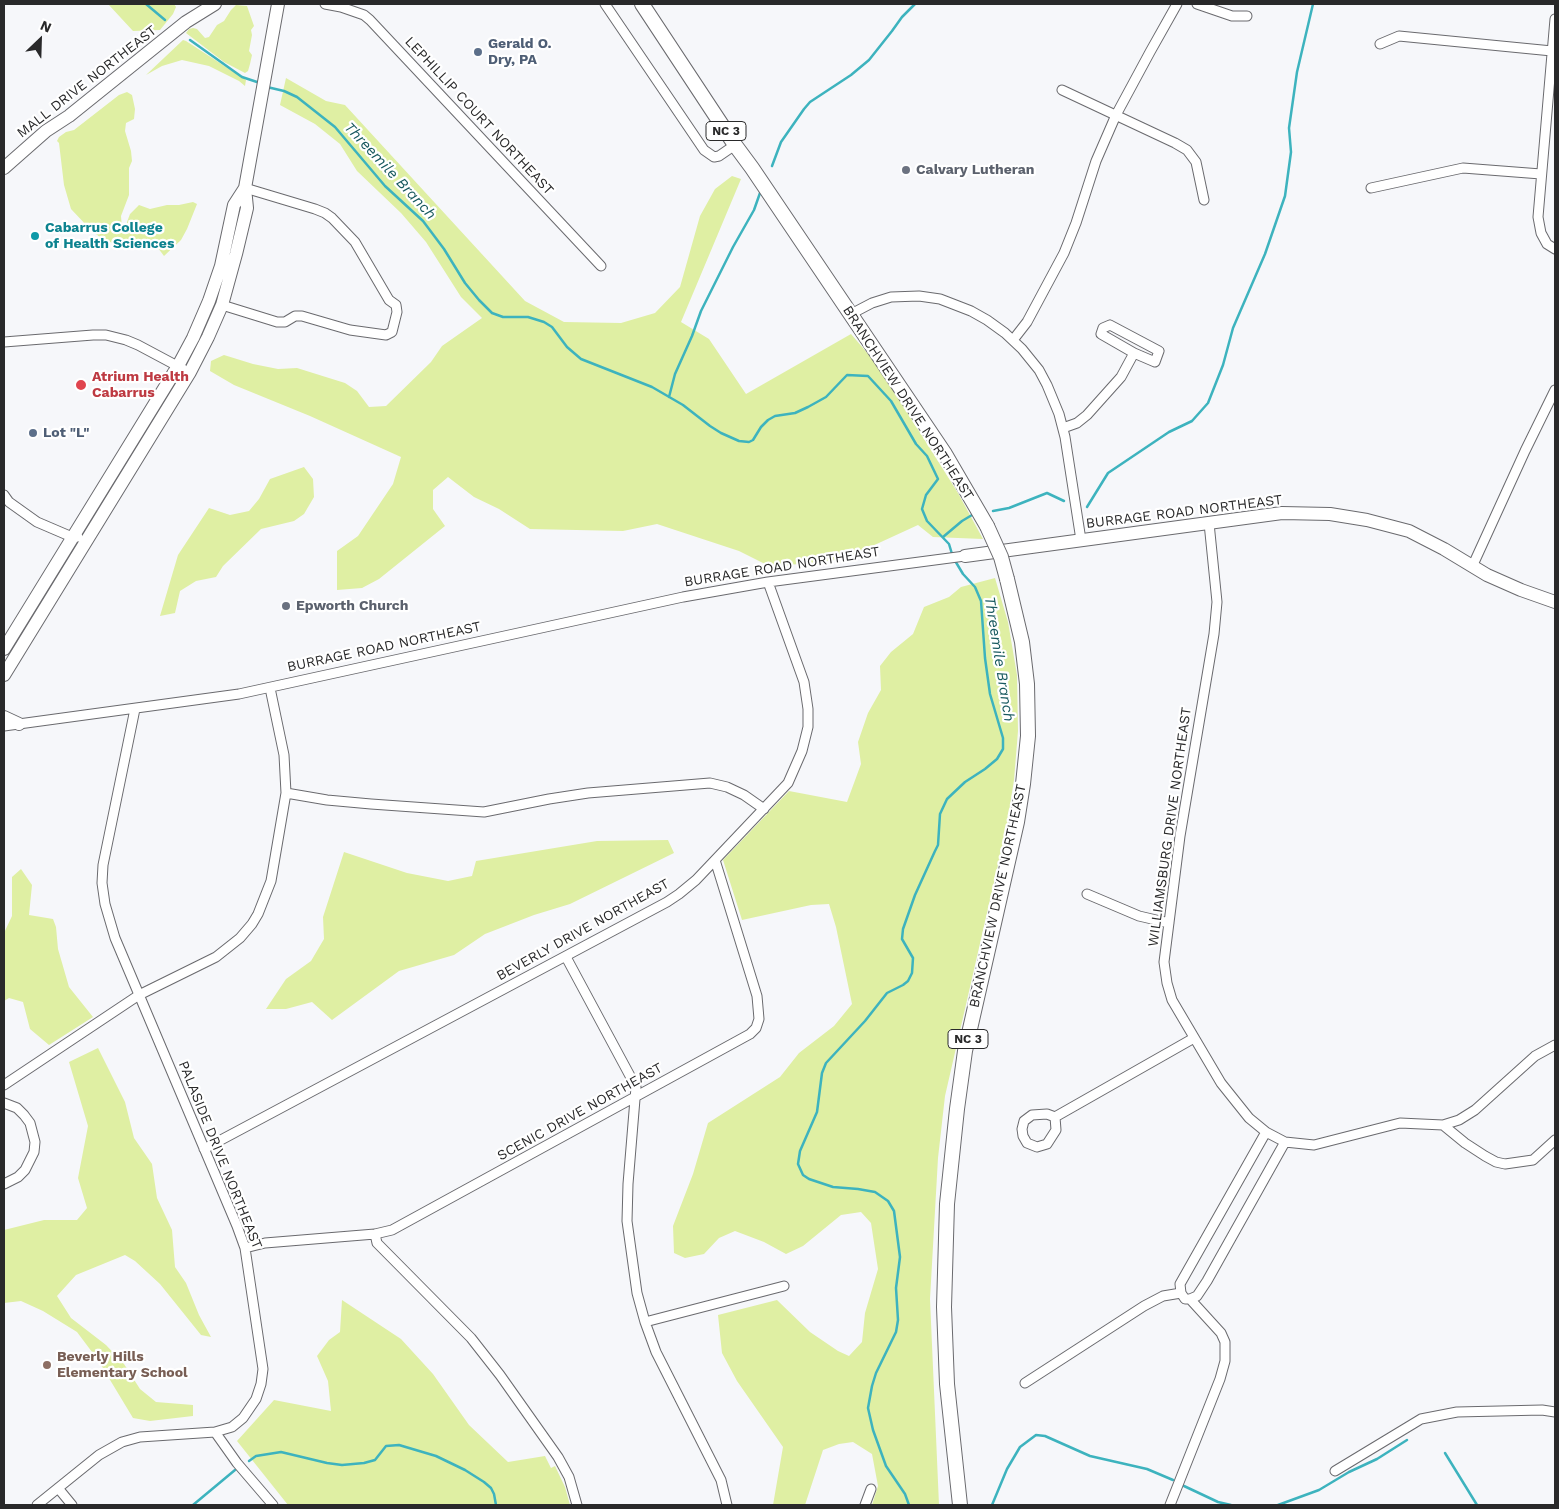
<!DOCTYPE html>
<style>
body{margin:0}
#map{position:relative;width:1559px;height:1509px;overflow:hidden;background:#f6f7fa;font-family:"Work Sans",sans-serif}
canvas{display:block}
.frame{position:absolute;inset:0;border:5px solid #29292a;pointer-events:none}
.north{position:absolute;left:15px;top:15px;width:50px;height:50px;-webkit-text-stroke:4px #fff;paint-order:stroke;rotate:24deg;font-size:14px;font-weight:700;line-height:20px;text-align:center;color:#29292a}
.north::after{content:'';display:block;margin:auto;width:18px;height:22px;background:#29292a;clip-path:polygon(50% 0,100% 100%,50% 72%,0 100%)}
</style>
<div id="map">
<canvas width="1559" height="1509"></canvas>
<div class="frame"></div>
<div class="north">N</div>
</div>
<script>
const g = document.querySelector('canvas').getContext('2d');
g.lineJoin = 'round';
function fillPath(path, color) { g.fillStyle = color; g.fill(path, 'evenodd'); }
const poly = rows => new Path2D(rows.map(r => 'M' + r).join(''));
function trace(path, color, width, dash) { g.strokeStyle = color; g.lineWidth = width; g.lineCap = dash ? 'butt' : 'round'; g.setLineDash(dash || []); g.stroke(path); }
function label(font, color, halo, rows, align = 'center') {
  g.font = font + ' "Work Sans",sans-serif'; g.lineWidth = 4.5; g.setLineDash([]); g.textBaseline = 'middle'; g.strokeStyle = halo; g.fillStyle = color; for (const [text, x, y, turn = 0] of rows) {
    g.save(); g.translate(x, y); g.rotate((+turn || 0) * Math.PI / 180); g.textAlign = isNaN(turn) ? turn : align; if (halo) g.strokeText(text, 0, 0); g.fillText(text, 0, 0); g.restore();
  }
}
fillPath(poly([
 [108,4,174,4,176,7,173,14,160,30,133,31],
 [236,5,247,6,254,26,251,30,252,35,249,51,252,55,250,64,248,71,245,73,224,62,186,33,189,29,193,28,197,29,205,38,209,37,217,25,224,21,231,10],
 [183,40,186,41,246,80,245,86,239,81,209,66,182,60,162,66,146,75],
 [286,78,326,101,345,105,525,301,564,322,621,323,655,313,680,287,700,216,715,189,732,176,741,179,681,322,709,339,746,394,851,334,869,355,897,396,958,493,983,539,933,537,918,525,844,559,771,567,739,551,657,524,623,531,530,529,499,509,474,497,448,477,433,490,433,509,445,526,379,579,362,588,337,590,337,551,358,536,393,484,401,457,310,416,234,385,210,371,211,361,224,355,253,364,278,369,297,368,345,383,357,391,369,407,386,406,431,362,442,346,482,318,461,297,426,242,401,213,357,171,340,144,315,124,280,105],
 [127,92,132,95,135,109,134,119,126,123,125,131,131,151,132,161,129,168,129,195,121,216,122,228,127,226,127,222,130,214,139,205,150,209,167,205,179,205,193,202,197,204,187,229,181,240,164,256,158,248,149,245,123,246,103,240,88,227,71,209,64,185,59,143,57,141,59,137,66,132,74,130,119,95],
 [304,467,313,479,314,497,304,514,294,521,261,529,223,566,216,577,196,581,180,591,175,613,160,616,178,555,209,508,230,515,249,511,259,499,270,479],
 [995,578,1008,622,1017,675,1018,731,1014,780,1006,830,945,1096,938,1158,930,1299,939,1505,872,1505,878,1486,872,1454,853,1442,839,1444,823,1450,805,1505,773,1505,783,1447,737,1381,722,1353,718,1315,777,1300,810,1332,838,1351,849,1356,862,1342,865,1313,878,1269,871,1223,861,1212,841,1215,803,1246,786,1254,764,1242,735,1231,719,1238,704,1254,685,1258,674,1253,673,1226,693,1174,708,1123,780,1077,799,1053,834,1026,852,1004,836,927,829,904,811,905,742,920,723,860,789,791,847,802,861,764,858,742,868,713,881,690,880,666,891,652,913,634,924,607,949,597,961,587],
 [668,840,674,853,570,904,534,915,485,934,454,955,399,971,332,1020,312,1002,286,1009,266,1009,286,979,311,961,324,939,323,917,344,852,407,873,448,881,472,876,476,861,597,841],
 [21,869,32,885,29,915,53,919,56,927,58,949,69,987,93,1017,49,1045,30,1029,23,1002,9,998,4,1001,4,933,12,916,12,877],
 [98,1048,125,1102,134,1138,152,1164,157,1198,172,1230,175,1267,186,1283,199,1315,211,1337,201,1335,160,1284,135,1261,125,1255,76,1275,57,1296,71,1318,106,1345,124,1364,140,1389,156,1402,193,1405,193,1416,150,1421,133,1418,98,1360,77,1332,43,1311,21,1301,4,1303,4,1230,44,1220,77,1220,87,1208,78,1178,88,1126,69,1062],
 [342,1300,401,1339,433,1374,469,1425,508,1462,545,1456,551,1468,555,1466,565,1487,570,1505,288,1505,237,1441,274,1400,331,1411,328,1381,317,1356,329,1340,340,1332]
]), '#dfefa3');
trace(poly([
 [146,4,165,20],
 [190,40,242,77,260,83],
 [267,87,284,91,297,97,335,127,385,186,423,221,444,249,465,283,479,300,492,313,503,317,528,317,544,322,552,327,567,347,581,359,652,387,683,405,710,426,721,433,739,441,749,442,753,440,761,427,768,420,775,416,795,413,808,407,826,397,847,375,868,376,891,401,916,444,927,456,938,479,926,495,922,509,927,521,949,544,952,554],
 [772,166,781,142,804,109,810,102,851,75,869,60,892,31,902,17,915,4],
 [669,397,675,374,692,336,701,311,733,247,754,210,760,193],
 [1087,507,1108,473,1169,432,1192,421,1208,403,1223,365,1233,328,1265,254,1285,196,1291,152,1289,128,1297,72,1313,4],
 [993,511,1009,508,1047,493,1064,501],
 [943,537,962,521,972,515],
 [1445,1453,1477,1505],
 [249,1461,256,1456,281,1452,327,1463,342,1465,364,1463,375,1460,386,1446,399,1445,436,1456,465,1470,484,1482,491,1488,494,1494,496,1505],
 [1184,1486,1218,1502,1231,1505],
 [193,1505,235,1470],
 [909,1505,905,1494,886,1466,873,1430,868,1408,872,1386,876,1373,896,1332,898,1320,896,1288,900,1257,894,1211,888,1201,875,1192,858,1189,833,1187,809,1179,803,1175,798,1164,800,1151,817,1112,822,1073,826,1063,865,1021,887,993,903,985,908,981,912,973,913,958,902,939,903,929,915,895,935,851,938,845,940,814,947,799,965,782,985,769,997,759,1003,749,1003,738,990,694,985,658,981,601,975,587,963,574,954,559],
 [992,1505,1007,1469,1020,1447,1036,1435,1045,1436,1090,1456,1147,1469,1173,1480],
 [1278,1505,1319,1490,1349,1472,1377,1459,1407,1440]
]), '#3db3be', 2.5);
const street = poly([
 [325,4,341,7,364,15,370,20,601,266],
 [605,4,704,150,714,157,719,156,735,145],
 [1197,4,1232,16,1247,16],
 [1555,19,1538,217,1541,233,1547,244,1555,249],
 [1380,44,1399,36,1552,51],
 [1062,90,1175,143,1187,150,1196,162,1204,200],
 [1371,188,1463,168,1541,174],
 [222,305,277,322,285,322,295,316,302,316,350,330,386,335,392,332,397,312,396,305,389,300,355,242,332,218,325,213,315,209,245,188],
 [851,314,872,303,891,297,919,296,940,299,971,311,987,320,1005,333,1022,349,1039,370,1047,385,1059,414,1065,437,1081,540],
 [1110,325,1159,351,1155,362,1134,353,1101,334,1103,328,1110,325],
 [1013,340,1027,322,1064,253,1076,223,1096,161,1116,115,1150,52,1177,4],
 [4,342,93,335,106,335,126,340,138,345,183,369],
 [1063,428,1077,423,1087,415,1121,377,1134,353],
 [4,495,9,502,37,522,72,537,78,537],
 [1209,523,1217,602,1214,634,1180,836,1164,962,1167,983,1172,1000,1221,1083,1249,1118,1266,1132,1285,1142,1314,1145,1400,1123,1443,1125,1459,1120,1475,1110,1535,1056,1555,1045],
 [1472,567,1525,451,1555,390],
 [4,726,239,694,683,597,768,582,965,556],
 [286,793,327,800,371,804,484,812,549,799,588,793,710,783,727,787,744,795,764,809],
 [1087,894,1139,916,1169,923],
 [566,957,636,1087,628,1184,627,1221,637,1293,645,1322,656,1352,721,1480,727,1505],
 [4,1085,139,995,216,957,240,938,252,924,258,914,271,881,286,793,284,755,270,688],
 [4,1103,17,1108,24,1115,30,1123,35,1142,34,1152,25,1170,18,1177,4,1184],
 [1055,1117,1056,1130,1047,1144,1037,1147,1027,1143,1023,1136,1022,1129,1024,1121,1032,1115,1047,1114,1055,1117,1194,1038],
 [1443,1125,1465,1143,1485,1156,1496,1162,1505,1164,1533,1160,1555,1140],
 [204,1149,667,902,679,894,696,880,788,783,802,751,808,727,808,709,804,682,768,582],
 [375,1234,377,1243,471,1338,500,1375,558,1457,569,1477,577,1505],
 [245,1248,265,1243,375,1234,392,1230,750,1034,756,1028,759,1019,757,996,715,860],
 [1190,1299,1197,1296,1207,1281,1285,1142],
 [645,1322,784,1286],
 [1025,1383,1144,1306,1163,1296,1181,1293],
 [215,1432,237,1463,273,1505],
 [1335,1471,1421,1419,1457,1412,1542,1410,1555,1412],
 [58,1488,72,1505],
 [37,1505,99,1455,122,1442,140,1437,215,1432,232,1427,243,1418,256,1399,261,1384,263,1369,245,1248,237,1226,115,938,105,904,102,883,103,865,135,709],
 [865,1505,871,1489],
 [1170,1505,1220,1379,1225,1361,1225,1342,1221,1333,1190,1299,1185,1299,1181,1293,1180,1284,1266,1132]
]);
const secondary = poly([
 [4,168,46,131,69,116,186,22,215,4],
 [965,556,1282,513,1330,514,1367,520,1409,531,1444,549,1487,575,1521,590,1555,602],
 [4,649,178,366,193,338,209,301,221,266,234,205,245,188],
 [4,675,190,372,208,337,222,305,236,254,247,208,245,188,278,4],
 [4,717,19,724]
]);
const primary = poly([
 [642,4,735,145,752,168,945,454,987,526],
 [960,1505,947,1384,944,1307,947,1204,957,1109,965,1051,1017,822,1023,784,1028,736,1027,684,1022,642,1007,579]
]);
trace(street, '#6a6a6e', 11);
trace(secondary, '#6a6a6e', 14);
trace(primary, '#6a6a6e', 16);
trace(street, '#fff', 9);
trace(secondary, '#fff', 12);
trace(primary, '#fff', 14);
const primaryBridge = poly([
 [987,526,1001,557,1007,579]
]);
trace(primaryBridge, '#6a6a6e', 16, []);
trace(primaryBridge, '#fff', 14);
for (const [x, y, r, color] of [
 [478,52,5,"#5c6f8a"],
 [906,170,5,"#6b7280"],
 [35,236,5,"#0f9aa8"],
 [81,385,6,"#e0444e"],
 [33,433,5,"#5c6f8a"],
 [286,606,5,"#6b7280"],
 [47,1365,5,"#8d6e63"]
]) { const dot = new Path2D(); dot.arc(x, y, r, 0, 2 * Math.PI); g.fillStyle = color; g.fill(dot); trace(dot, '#fff', 2); }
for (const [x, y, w] of [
 [726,131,40],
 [968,1039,40]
]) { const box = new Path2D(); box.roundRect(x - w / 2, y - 9.5, w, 19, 4); g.fillStyle = '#fff'; g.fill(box); trace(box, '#29292a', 1); }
label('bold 12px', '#29292a', null, [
 ["NC 3",726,131],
 ["NC 3",968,1039]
]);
label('bold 14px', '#4e5e75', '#fff', [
 ["Gerald O.",488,44],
 ["Dry, PA",488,60],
 ["Lot \"L\"",43,433]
], 'left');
label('14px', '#29292a', '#fff', [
 ["MALL DRIVE NORTHEAST",87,82,-38],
 ["LEPHILLIP COURT NORTHEAST",479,116,47],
 ["BRANCHVIEW DRIVE NORTHEAST",908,403,57],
 ["BURRAGE ROAD NORTHEAST",1184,512,-7],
 ["BURRAGE ROAD NORTHEAST",782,567,-9],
 ["BURRAGE ROAD NORTHEAST",384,647,-12],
 ["WILLIAMSBURG DRIVE NORTHEAST",1170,827,-82],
 ["BRANCHVIEW DRIVE NORTHEAST",998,896,-78],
 ["BEVERLY DRIVE NORTHEAST",583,930,-29],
 ["SCENIC DRIVE NORTHEAST",580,1112,-29],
 ["PALASIDE DRIVE NORTHEAST",220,1155,68]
]);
label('bold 14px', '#5b616d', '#fff', [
 ["Calvary Lutheran",916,170],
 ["Epworth Church",296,606]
], 'left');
label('bold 14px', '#0d838f', '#fff', [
 ["Cabarrus College",45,228],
 ["of Health Sciences",45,244]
], 'left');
label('bold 14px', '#be3a42', '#fff', [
 ["Atrium Health",92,377],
 ["Cabarrus",92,393]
], 'left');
label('bold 14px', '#785e54', '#fff', [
 ["Beverly Hills",57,1357],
 ["Elementary School",57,1373]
], 'left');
label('italic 15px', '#18595f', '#fff', [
 ["Threemile Branch",390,171,47],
 ["Threemile Branch",999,659,81]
]);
</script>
